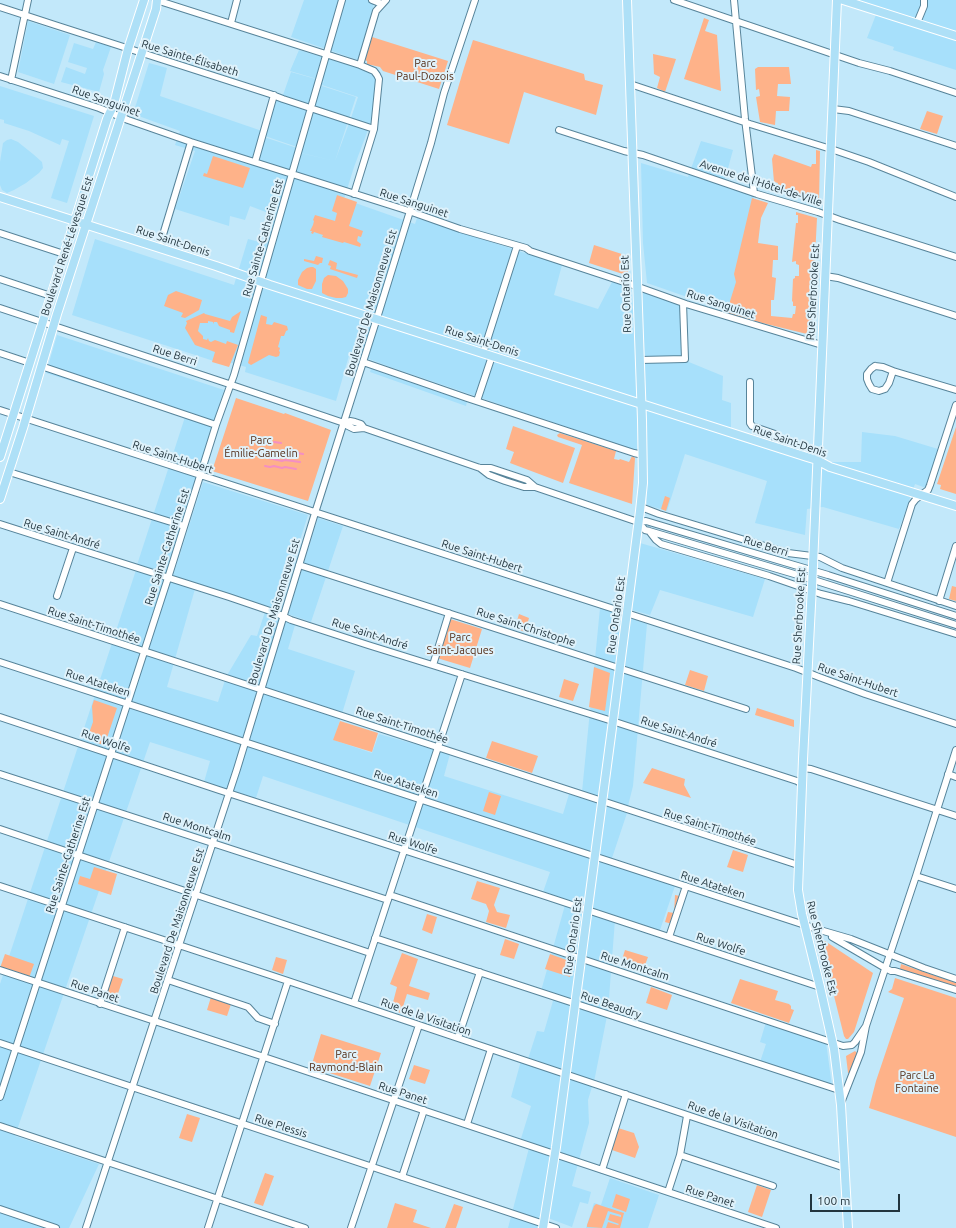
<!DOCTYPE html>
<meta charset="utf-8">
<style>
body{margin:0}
#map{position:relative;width:956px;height:1228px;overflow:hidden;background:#c2e8fa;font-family:Ubuntu,sans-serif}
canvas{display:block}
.scale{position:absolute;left:810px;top:1194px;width:90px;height:18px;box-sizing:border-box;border:2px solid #22353e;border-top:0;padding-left:5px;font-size:12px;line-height:14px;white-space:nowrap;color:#22353e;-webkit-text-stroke:3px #dff2fb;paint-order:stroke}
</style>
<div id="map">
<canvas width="956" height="1228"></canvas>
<div class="scale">100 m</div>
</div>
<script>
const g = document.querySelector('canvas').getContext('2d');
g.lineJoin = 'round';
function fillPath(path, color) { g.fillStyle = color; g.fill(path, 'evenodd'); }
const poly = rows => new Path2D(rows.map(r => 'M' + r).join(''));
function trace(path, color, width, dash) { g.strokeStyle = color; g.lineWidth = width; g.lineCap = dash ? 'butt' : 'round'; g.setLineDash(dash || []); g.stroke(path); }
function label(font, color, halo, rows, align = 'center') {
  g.font = font + ' Ubuntu,sans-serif'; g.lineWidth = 4; g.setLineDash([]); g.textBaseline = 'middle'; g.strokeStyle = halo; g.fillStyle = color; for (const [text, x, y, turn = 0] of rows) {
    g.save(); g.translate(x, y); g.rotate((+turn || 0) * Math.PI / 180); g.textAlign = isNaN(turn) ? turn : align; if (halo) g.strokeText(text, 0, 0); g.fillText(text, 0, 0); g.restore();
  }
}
fillPath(poly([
 [304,0,379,0,374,4,358,60,291,37],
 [839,0,956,0,956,70,893,50,894,47,867,38,877,12],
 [28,21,70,35,54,84,18,72],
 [96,42,111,47,103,70,104,74,99,92,61,82,66,67,85,74,87,68,68,62,74,43,93,49],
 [299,50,368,71,376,79,371,122,354,167,344,199,415,224,417,218,562,265,554,295,598,309,612,282,681,304,684,360,723,376,722,400,731,403,731,438,809,462,861,462,862,432,895,436,938,449,926,488,915,484,899,529,823,507,807,509,805,535,755,523,767,481,685,454,667,511,647,505,646,454,393,368,350,352,336,401,245,372,246,367,228,362,226,365,72,315,95,239,234,285,248,239,263,243,271,214,250,206,245,220,230,216,229,226,175,209,195,151,175,145,180,131,133,114,149,63,167,68,160,96,265,132,264,137,297,148,296,152,335,161,351,118,358,97,322,85,322,86,356,97,335,161,297,152,297,147,265,136,276,94,283,95,291,72,323,81,323,83,324,81,290,71],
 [0,86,94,116,67,203,51,198,69,141,62,139,60,145,29,131,4,123,4,120,0,119],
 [11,139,18,142,33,154,42,162,43,168,39,173,26,183,14,190,7,193,2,190,0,185,0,162,3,143,7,140],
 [701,141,733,150,724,183,754,193,752,252,736,314,647,283,643,243,641,163,688,177],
 [57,335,224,390,165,574,137,565,185,417,46,373],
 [371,369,467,402,466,406,370,372],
 [203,482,308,515,278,610,173,576],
 [318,518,343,526,311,622,288,614],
 [640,543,765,579,753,617,660,590,650,615,632,610],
 [136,570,195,589,167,687,218,702,226,677,251,635,257,636,265,612,295,625,288,649,355,671,334,740,372,753,379,734,450,754,444,776,563,814,569,794,627,813,611,861,676,883,659,933,542,895,550,872,263,776,256,798,204,782,210,761,150,742,15,1136,99,1164,69,1228,0,1228,0,984],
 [600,608,647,624,633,786,628,806,582,792],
 [565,905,615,920,608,1011,595,1077,588,1100,589,1123,572,1186,591,1192,588,1204,580,1202,572,1227,540,1215,537,1228,508,1228,529,1148,519,1145,531,1106,511,1097,522,1057,528,1059,537,1031,544,1032,555,994,541,991],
 [766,1022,826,1042,832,1086,760,1062,766,1044,760,1042],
 [610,1178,659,1195,648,1228,586,1228,594,1203,601,1205]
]), '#a7e0fb');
fillPath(poly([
 [704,18,709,20,705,31,717,35,721,91,684,79],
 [372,37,448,61,439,89,383,71,380,67,367,64,367,61,365,60],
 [473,40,584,74,585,80,603,85,596,115,524,92,509,144,447,125,464,68],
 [653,54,676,59,665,92,657,88,660,77,654,74],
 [758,67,789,67,791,84,778,84,777,96,790,97,789,111,776,111,775,125,760,122,756,97,760,96,759,89,756,90,755,69],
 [927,111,943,116,937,134,920,129],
 [816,150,820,151,819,203,777,191,778,183,774,182,772,159,774,154,811,167,812,164,816,164],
 [213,156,250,168,243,188,203,176,204,173,207,174],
 [337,195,357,202,349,226,363,231,361,237,358,236,357,241,361,244,360,247,344,242,343,243,322,237,323,235,314,232,313,234,311,233,312,231,310,231,313,225,314,221,313,220,315,215,335,221,337,213,332,211],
 [752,198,768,203,761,218,758,243,778,246,778,260,773,260,772,277,776,278,774,300,771,300,771,316,792,318,793,314,795,314,796,306,793,306,793,302,792,301,793,279,795,278,795,276,799,276,799,265,796,264,796,261,792,262,796,223,798,223,798,215,796,215,796,212,817,218,811,335,726,314,736,282,734,274],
 [594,245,628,256,628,274,626,275,589,263],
 [316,256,323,258,322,263,320,263,318,265,304,261,304,259,314,261],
 [330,260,337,263,336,269,358,275,357,278,330,269,331,266,328,265],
 [311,267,313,267,316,269,316,281,312,289,307,289,298,285,298,280,302,272,307,268],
 [328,275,336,276,343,281,348,289,348,293,346,297,342,298,336,298,328,296,322,293,322,284,324,278],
 [176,291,202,300,199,310,185,318,181,317,183,313,164,306,168,295],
 [241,311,234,333,230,332,230,330,219,326,217,322,214,322,213,324,213,322,208,321,208,323,200,323,198,331,203,336,203,339,207,340,208,338,209,341,211,342,215,340,226,344,227,341,238,345,229,367,212,362,215,352,195,345,185,328,187,323,186,321,204,313,205,314,230,321,232,317],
 [261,315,267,317,266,324,272,325,274,322,287,326,288,330,286,331,284,336,281,336,278,347,280,348,279,351,280,352,279,356,276,357,269,355,251,365,248,363],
 [236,398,284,414,285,413,331,430,308,501,212,471],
 [513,426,575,448,563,483,510,463,514,452,506,449],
 [956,427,956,494,940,489,941,485,937,484],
 [560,433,616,451,614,459,619,460,620,459,629,462,632,456,635,458,632,504,569,483,582,445,558,437,557,435],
 [665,496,670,498,666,511,661,509],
 [952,586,956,587,956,601,949,599],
 [519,614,529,618,525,632,515,628],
 [450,619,482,629,470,668,437,658],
 [594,667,610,673,605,711,589,707],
 [690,670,708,676,704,691,685,685],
 [564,679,579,684,573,701,559,697],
 [94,700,117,708,105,744,103,745,87,739,93,722,92,706],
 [757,708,794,720,794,727,755,715],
 [340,721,378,733,372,752,333,740],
 [492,741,538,756,532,773,486,758],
 [652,768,685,779,684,785,691,798,643,783],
 [489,792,501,796,495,815,483,811],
 [733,850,748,855,743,872,727,867],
 [94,867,117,874,111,895,78,884,80,876,90,879],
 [477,881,500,888,494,905,497,912,510,915,506,928,486,922,489,911,486,904,471,899],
 [675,895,680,896,672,924,665,922,668,912,674,913],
 [427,914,437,917,432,934,422,930],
 [505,939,519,944,514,959,500,955],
 [820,940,825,941,873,973,854,1032,848,1039,846,1039,844,1036],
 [625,950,648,957,642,973,620,966],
 [402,953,418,959,409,986,430,993,428,1000,407,994,401,1013,391,1010,397,987,390,984],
 [5,954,34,964,29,978,0,968],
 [550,954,572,962,570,977,545,969],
 [276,957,287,960,283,974,272,970],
 [901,964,956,983,956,988,900,969],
 [113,976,123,979,115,1002,105,998],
 [895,978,956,998,956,1137,869,1108,876,1081,904,998,888,992,892,989],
 [740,979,778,991,775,1000,789,1004,791,1006,791,1009,794,1010,789,1023,731,1003],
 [651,987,672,995,667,1010,646,1003],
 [211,997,231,1004,227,1016,207,1010],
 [321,1034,381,1053,370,1086,311,1067],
 [855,1051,857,1053,850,1073,848,1073,846,1056],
 [414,1065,430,1070,425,1084,409,1079],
 [187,1114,200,1118,192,1142,179,1138],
 [618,1128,634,1133,639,1147,635,1158,612,1150],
 [265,1173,274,1176,263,1206,254,1203],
 [757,1185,771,1190,762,1217,748,1212],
 [616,1194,630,1199,626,1212,612,1207],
 [395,1203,417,1210,413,1222,431,1228,387,1228],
 [454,1204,463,1207,456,1228,445,1228],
 [596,1204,624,1213,620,1228,606,1228,608,1222,618,1225,619,1224,608,1220,610,1214,621,1217,621,1215,608,1211,602,1228,587,1227,587,1225,594,1206]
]), '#feb289');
trace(poly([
 [274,442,281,443],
 [271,450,281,452,285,451,303,454],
 [268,458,282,461,285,460,300,462],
 [265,466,270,467,274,466,282,468,285,467,296,469]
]), '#f48fc2', 2);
const minor = poly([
 [156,0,360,65],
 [372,0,382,4],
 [674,0,859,63,890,71,956,93],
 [734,0,745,119,754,193],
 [0,7,55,25,270,94,283,99,374,129],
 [231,23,237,0],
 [917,23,924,6,924,0],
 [0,76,99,108,128,120,191,142,409,211,460,229,526,248,530,251,630,284,686,304,822,345],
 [11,80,28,0],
 [630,84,750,124,831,149,869,162,956,197],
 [833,109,849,111,956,146],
 [559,130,624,151,643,155,757,194,818,212,840,220,956,257],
 [255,162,274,95],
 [354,194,374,129,379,79,377,75,374,71,360,65,376,11,386,0],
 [0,233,64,254],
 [159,248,191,142],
 [825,276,838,278,956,316],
 [0,279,51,296],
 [0,308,223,382,344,423,348,426,354,429,364,428],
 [0,353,30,363],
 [483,353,517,246],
 [640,360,685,359,683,303],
 [363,362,467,398,634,453,643,455],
 [41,366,216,425],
 [875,366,883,367,893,371,889,383,885,389,879,391,872,389,869,384,867,379,867,374,871,369,875,366],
 [893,371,956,390],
 [750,382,750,423,752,426,775,434,776,447],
 [477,401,492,356],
 [0,410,796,668,819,677,865,694,956,724],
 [344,423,350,421,355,422,361,424,364,428,480,468,491,468,527,480,535,487,638,522,646,521,676,530,828,575,956,616],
 [480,468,489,475,505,481,524,487,535,487],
 [9,472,184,526],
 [641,507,659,514,788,553,820,557,842,568,956,606],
 [638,522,645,530,649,531,801,576,956,625],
 [0,524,229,597,276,613,291,620,368,645,606,719,797,781,802,784],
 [649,531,656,540,661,544,769,576,821,594,849,601,956,634],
 [299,565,746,709],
 [887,583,912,504,916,499,928,490,930,485,956,405],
 [57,596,73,548],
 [939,601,956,546],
 [0,604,798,865],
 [0,662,820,930,851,939,924,968,956,979],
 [433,665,449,613],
 [0,717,219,790,542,895,820,987],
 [803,768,811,769,956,816],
 [0,774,388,900],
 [948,774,956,777],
 [0,829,370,953],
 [916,876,956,889],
 [0,886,288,981,845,1168],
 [390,895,843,1046,852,1045,855,1042,866,1026],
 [669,937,686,886],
 [832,937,885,968,891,971,895,971,956,990],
 [375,938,839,1090],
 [0,970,264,1057,776,1228],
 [168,980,248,1007,258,1018,275,1024],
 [354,1003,462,674],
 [100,1004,125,927],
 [458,1038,480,972],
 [0,1043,556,1228],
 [0,1097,168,578,216,425,234,375,342,0],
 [841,1103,861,1052,866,1026,916,876,956,750],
 [467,1124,491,1049],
 [0,1126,305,1228],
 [680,1155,773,1186],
 [602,1170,626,1094],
 [402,1177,424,1110],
 [668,1192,680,1155,687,1116],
 [0,1209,56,1228],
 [86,1228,237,769,315,513,377,318,431,143,444,93,475,0],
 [208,1228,288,981],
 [351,1228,419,1025]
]);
const major = poly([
 [843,0,956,36],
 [0,197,216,266,270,285,807,457,817,460,830,467,956,506],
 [0,457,107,119,114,104,128,49,144,0],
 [0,499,23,428,57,314,156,9,157,0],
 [813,565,837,0],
 [812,586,803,759,798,890,802,914,820,987,834,1049,841,1105,848,1228],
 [543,1228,556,1147,612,728,640,511,643,483,642,420,627,0]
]);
trace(minor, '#57849a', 8);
trace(major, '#fff', 10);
trace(minor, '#fff', 6);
trace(major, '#aee0f7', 8);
const majorBridge = poly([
 [812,586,813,565]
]);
trace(majorBridge, '#fff', 10, []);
trace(majorBridge, '#aee0f7', 8);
label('11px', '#22353e', '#dff2fb', [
 ["Rue Sainte-Élisabeth",190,58,17],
 ["Rue Sanguinet",106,101,20],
 ["Avenue de l'Hôtel-de-Ville",761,183,18],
 ["Rue Sanguinet",414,203,18],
 ["Rue Sainte-Catherine Est",263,238,-74],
 ["Rue Saint-Denis",173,241,18],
 ["Boulevard René-Lévesque Est",67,246,-72],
 ["Rue Sherbrooke Est",813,292,-87],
 ["Rue Ontario Est",626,294,-92],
 ["Boulevard De Maisonneuve Est",371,303,-73],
 ["Rue Sanguinet",721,304,18],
 ["Rue Saint-Denis",482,341,18],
 ["Rue Berri",175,355,18],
 ["Rue Saint-Denis",790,441,19],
 ["Rue Saint-Hubert",173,457,18],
 ["Rue Saint-André",62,534,17],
 ["Rue Berri",766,546,17],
 ["Rue Sainte-Catherine Est",167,547,-72],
 ["Rue Saint-Hubert",482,556,18],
 ["Boulevard De Maisonneuve Est",274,612,-73],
 ["Rue Ontario Est",616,615,-82],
 ["Rue Sherbrooke Est",799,616,-87],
 ["Rue Saint-Timothée",94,625,18],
 ["Rue Saint-Christophe",526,627,18],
 ["Rue Saint-André",370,634,18],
 ["Rue Saint-Hubert",858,680,19],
 ["Rue Atateken",98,683,18],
 ["Rue Saint-Timothée",402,725,18],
 ["Rue Saint-André",679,732,18],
 ["Rue Wolfe",106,741,19],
 ["Rue Atateken",406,784,18],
 ["Rue Montcalm",197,827,18],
 ["Rue Saint-Timothée",710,827,18],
 ["Rue Wolfe",413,843,18],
 ["Rue Sainte-Catherine Est",68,855,-72],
 ["Rue Atateken",713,885,18],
 ["Boulevard De Maisonneuve Est",177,921,-72],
 ["Rue Ontario Est",573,936,-82],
 ["Rue Wolfe",721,944,18],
 ["Rue Sherbrooke Est",822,948,76],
 ["Rue Montcalm",635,966,18],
 ["Rue Panet",95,991,19],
 ["Rue Beaudry",611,1005,19],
 ["Rue de la Visitation",426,1017,19],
 ["Rue Panet",403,1093,18],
 ["Rue de la Visitation",733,1120,19],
 ["Rue Plessis",281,1126,18],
 ["Rue Panet",710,1196,18]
]);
label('11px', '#552f19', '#dff2fb', [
 ["Parc",425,63],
 ["Paul-Dozois",425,76],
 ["Parc",261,440],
 ["Émilie-Gamelin",261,453],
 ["Parc",460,637],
 ["Saint-Jacques",460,650],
 ["Parc",346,1054],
 ["Raymond-Blain",346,1067],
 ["Parc La",917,1075],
 ["Fontaine",917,1088]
]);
</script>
